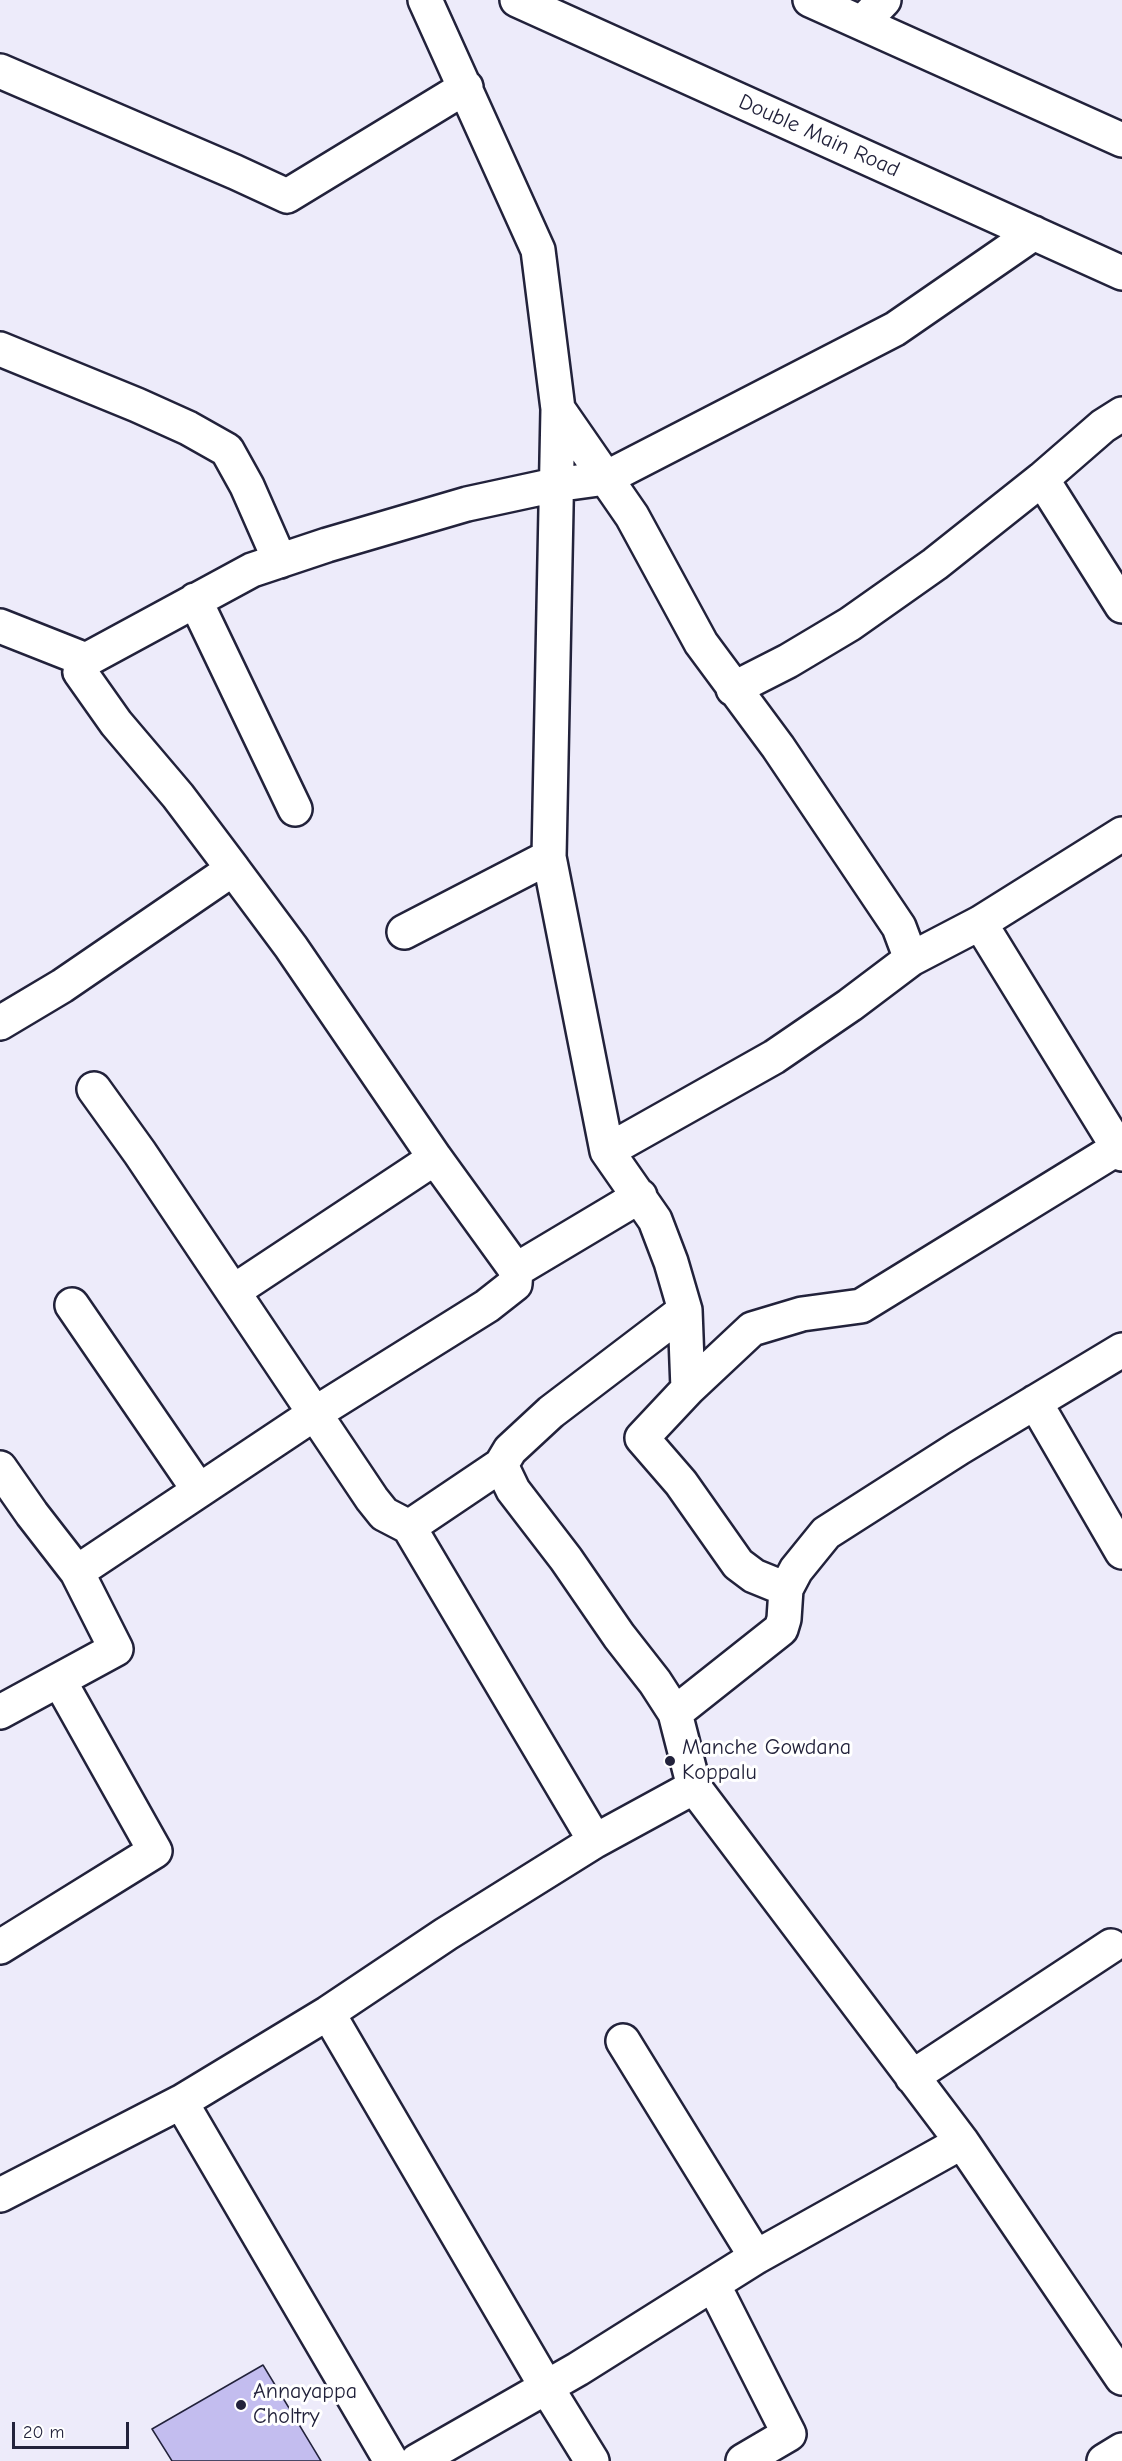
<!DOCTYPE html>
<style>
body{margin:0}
#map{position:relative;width:1122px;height:2461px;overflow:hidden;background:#edebfa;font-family:"Comic Neue",sans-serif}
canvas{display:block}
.scale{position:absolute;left:12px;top:2422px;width:117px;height:27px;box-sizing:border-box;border:3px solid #22223b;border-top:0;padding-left:8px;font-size:18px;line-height:21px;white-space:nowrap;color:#22223b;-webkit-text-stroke:4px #fff;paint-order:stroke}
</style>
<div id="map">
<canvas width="1122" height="2461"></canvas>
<div class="scale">20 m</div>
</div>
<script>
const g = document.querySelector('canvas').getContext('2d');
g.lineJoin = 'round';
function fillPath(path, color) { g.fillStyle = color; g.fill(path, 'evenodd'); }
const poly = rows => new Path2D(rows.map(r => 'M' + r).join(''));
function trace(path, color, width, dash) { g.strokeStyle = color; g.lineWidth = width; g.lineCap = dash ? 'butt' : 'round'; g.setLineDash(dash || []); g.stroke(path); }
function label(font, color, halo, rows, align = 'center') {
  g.font = font + ' "Comic Neue",sans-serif'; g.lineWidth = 6; g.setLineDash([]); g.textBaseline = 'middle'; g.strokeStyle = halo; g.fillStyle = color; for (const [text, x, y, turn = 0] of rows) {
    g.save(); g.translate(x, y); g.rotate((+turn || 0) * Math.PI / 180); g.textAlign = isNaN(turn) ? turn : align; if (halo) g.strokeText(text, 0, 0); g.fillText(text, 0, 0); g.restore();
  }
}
const building = poly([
 [263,2365,321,2461,172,2461,152,2429,263,2365]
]);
fillPath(building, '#c3bdef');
trace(building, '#22223b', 1.5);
const minor = poly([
 [425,0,538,250,558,409,549,857,607,1151,655,1220,671,1262,685,1310,551,1412,510,1450,501,1465,513,1490,566,1559,619,1636,655,1682,675,1713,694,1787,962,2142,1122,2378],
 [517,0,1122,273],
 [810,0,1122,140],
 [862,23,884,0],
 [0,71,235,172,287,196,466,87],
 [0,349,137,405,188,428,227,450,247,486,280,561],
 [558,409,632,516,701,643,778,747,899,927,911,959],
 [1042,479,1122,606],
 [195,600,295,809],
 [0,626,86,660,252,570,327,545,467,504,555,485,606,478,895,329,1034,233],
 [733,689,788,661,850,624,935,564,1042,479,1103,426,1122,414],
 [980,923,1122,1154],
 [404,932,549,857],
 [0,1023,62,986,233,869,178,796,116,723,80,672,86,660],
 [94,1089,140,1153,372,1499,384,1514,409,1527,595,1841],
 [607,1151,774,1057,850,1005,911,959,980,923,1122,834],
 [516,1270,640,1196],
 [234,1291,435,1158],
 [72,1305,198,1489],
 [685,1310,688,1389,642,1438,681,1483,738,1564,754,1576,786,1589],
 [688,1389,752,1329,802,1314,861,1306,1118,1148],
 [1035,1402,1122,1552],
 [0,1468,32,1514,77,1572,116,1649,0,1712],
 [409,1527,501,1465],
 [77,1572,314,1414,487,1306,515,1284,516,1270,435,1158,291,947,233,869],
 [675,1713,781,1629,784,1619,786,1589,796,1570,826,1533,959,1448,1122,1350],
 [0,1947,155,1851,59,1680],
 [328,2013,547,2388,592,2461],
 [623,2041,756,2257],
 [912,2077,1111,1946],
 [181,2102,391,2461],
 [0,2195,181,2102,328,2013,446,1934,595,1841,694,1787],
 [713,2284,789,2434,743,2461],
 [417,2461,578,2369,756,2257,962,2142],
 [1104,2461,1122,2450]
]);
trace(minor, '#22223b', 38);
trace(minor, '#fff', 33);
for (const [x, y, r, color] of [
 [670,1761,6,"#22223b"],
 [241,2405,6,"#22223b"]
]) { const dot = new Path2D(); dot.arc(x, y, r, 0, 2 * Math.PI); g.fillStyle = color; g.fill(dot); trace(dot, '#fff', 2); }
label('22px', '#22223b', '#fff', [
 ["Double Main Road",819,136,24]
]);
label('22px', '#22223b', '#fff', [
 ["Manche Gowdana",682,1748],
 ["Koppalu",682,1773],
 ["Annayappa",253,2392],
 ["Choltry",253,2417]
], 'left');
</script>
